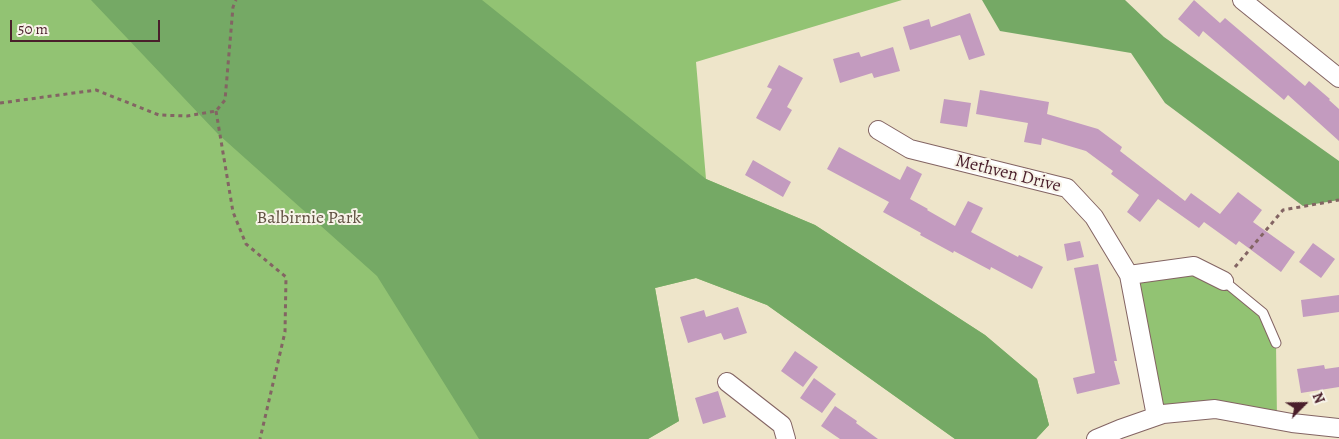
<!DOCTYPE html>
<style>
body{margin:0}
#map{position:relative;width:1339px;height:439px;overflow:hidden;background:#eee5ca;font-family:Alegreya,serif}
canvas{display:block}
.north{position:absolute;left:1279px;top:379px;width:50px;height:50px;-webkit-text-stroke:4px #f7f3e8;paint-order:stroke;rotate:67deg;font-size:14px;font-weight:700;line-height:20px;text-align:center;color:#4a1f2b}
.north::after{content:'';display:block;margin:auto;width:18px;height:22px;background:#4a1f2b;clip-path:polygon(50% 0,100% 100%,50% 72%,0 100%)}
.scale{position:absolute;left:10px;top:20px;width:150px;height:22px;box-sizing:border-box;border:2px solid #4a1f2b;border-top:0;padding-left:6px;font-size:15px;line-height:18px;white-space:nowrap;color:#4a1f2b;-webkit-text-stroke:4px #f7f3e8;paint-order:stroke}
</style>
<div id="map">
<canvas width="1339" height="439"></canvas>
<div class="north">N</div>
<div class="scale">50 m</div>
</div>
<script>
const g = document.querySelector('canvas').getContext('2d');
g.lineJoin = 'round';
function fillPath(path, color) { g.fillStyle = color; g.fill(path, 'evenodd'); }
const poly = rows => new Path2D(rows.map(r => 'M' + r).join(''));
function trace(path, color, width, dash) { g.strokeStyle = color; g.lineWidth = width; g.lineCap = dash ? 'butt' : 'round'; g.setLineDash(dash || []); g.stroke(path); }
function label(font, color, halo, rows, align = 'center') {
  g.font = font + ' Alegreya,serif'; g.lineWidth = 4; g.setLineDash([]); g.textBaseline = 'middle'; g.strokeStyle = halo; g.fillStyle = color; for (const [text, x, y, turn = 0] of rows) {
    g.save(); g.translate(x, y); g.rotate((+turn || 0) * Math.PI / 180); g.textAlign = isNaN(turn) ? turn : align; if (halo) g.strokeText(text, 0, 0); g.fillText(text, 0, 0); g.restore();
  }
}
fillPath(poly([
 [0,0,902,0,696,62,706,179,815,225,985,335,1037,379,1049,425,1036,439,955,439,767,305,696,278,655,288,679,421,648,439,0,439],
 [1194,266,1263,313,1276,343,1277,420,1163,414,1129,275]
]), '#92c373');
fillPath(poly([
 [91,0,482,0,706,179,815,225,985,335,1037,379,1049,425,1036,439,955,439,767,305,696,278,655,288,679,421,648,439,479,439,377,276,218,134],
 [982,0,1125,0,1164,37,1339,161,1339,200,1303,206,1165,103,1131,53,1000,31]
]), '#75a965');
fillPath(poly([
 [1194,0,1220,23,1225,18,1305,86,1309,81,1330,99,1329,100,1339,109,1339,141,1288,95,1284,100,1203,31,1199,37,1178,19],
 [970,13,985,55,969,60,960,35,910,50,903,27,929,19,931,27],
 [893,47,900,71,874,78,872,73,840,83,833,59,859,52,861,57],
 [779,65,803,78,787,107,792,110,780,131,756,118,772,89,767,87],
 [980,90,1049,102,1047,114,1098,129,1122,147,1120,151,1185,201,1191,193,1220,214,1238,192,1262,210,1253,222,1295,252,1281,272,1239,241,1236,245,1204,222,1199,228,1158,199,1140,222,1127,212,1139,195,1111,174,1113,171,1086,151,1042,138,1041,145,1024,142,1028,123,976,114],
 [944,99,971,103,967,127,940,123],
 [839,147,900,180,907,166,922,174,910,199,928,209,927,210,955,226,968,201,983,208,971,232,1018,257,1019,255,1043,267,1032,289,991,267,990,270,954,251,953,253,920,235,921,233,883,212,889,202,827,169],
 [753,160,791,182,783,197,745,175],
 [1080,241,1084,257,1067,261,1064,244],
 [1313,243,1335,259,1321,278,1299,262],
 [1098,264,1117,361,1114,361,1120,384,1077,394,1073,378,1095,373,1074,268],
 [1339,295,1339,312,1303,317,1301,300],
 [738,307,747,333,724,340,721,333,688,343,680,317,704,310,706,317],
 [795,351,818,367,803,387,781,371],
 [1324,365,1325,369,1339,367,1339,387,1301,393,1297,369],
 [814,378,836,394,822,413,800,398],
 [718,391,726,417,703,424,695,398],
 [835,406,857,421,856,423,878,439,840,439,821,426]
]), '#c39bbf');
const lane = poly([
 [1224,281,1263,313,1276,343]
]);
const street = poly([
 [1242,0,1339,78],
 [878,130,910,149,1067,188,1094,217,1129,275,1156,416],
 [1129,275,1194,266,1224,281],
 [727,382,782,425,786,439],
 [1096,439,1120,429,1163,414,1215,409,1292,423,1339,428]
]);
trace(lane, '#836463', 11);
trace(street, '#836463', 20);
trace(poly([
 [0,103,96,90,159,115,187,116,216,111,225,100,233,7,236,0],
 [216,111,233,212,246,244,286,277,285,332,260,439],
 [1235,267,1283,210,1339,200]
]), '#836463', 3, [4, 4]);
trace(lane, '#fff', 9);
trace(street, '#fff', 18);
label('18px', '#4a1f2b', '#f7f3e8', [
 ["Methven Drive",1008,174,14]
]);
label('18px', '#605041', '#f7f3e8', [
 ["Balbirnie Park",309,219]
]);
</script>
